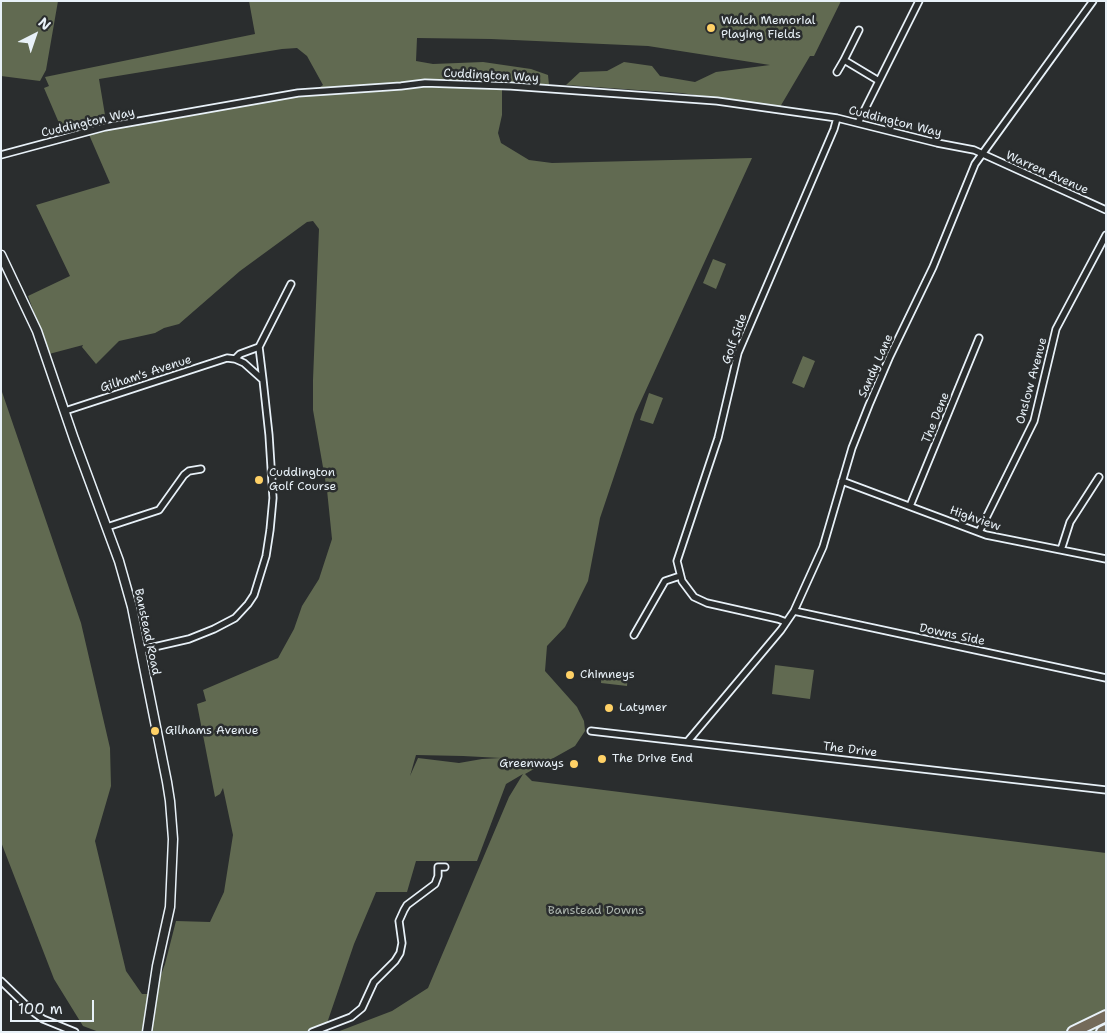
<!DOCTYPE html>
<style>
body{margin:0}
#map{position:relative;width:1107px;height:1033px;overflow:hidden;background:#2a2d2e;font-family:"Shantell Sans",sans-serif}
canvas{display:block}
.frame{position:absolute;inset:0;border:2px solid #e8f1f8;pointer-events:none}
.north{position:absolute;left:10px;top:10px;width:50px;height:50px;-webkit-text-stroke:4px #2a2d2e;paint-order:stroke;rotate:41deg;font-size:14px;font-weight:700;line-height:20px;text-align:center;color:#e8f1f8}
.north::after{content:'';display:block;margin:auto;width:18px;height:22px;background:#e8f1f8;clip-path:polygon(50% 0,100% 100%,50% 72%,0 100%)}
.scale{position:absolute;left:10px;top:1000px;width:84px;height:22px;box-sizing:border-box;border:2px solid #e8f1f8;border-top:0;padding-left:6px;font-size:15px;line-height:18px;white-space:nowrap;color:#e8f1f8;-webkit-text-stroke:4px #2a2d2e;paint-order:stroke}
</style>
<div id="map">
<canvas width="1107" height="1033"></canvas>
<div class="frame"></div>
<div class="north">N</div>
<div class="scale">100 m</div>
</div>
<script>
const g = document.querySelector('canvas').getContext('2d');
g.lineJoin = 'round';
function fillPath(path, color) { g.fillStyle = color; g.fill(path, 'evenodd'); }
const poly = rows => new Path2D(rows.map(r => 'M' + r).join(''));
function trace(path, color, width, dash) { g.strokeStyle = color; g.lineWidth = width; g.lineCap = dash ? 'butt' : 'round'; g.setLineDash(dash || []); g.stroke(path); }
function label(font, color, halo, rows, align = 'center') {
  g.font = font + ' "Shantell Sans",sans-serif'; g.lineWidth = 5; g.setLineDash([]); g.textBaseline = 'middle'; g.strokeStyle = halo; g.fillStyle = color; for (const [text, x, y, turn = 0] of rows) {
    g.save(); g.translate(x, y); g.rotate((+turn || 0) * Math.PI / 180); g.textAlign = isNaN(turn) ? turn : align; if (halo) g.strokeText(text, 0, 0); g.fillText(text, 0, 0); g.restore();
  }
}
fillPath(poly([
 [1,1,58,1,46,70,40,81,1,76],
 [249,1,841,1,814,56,810,56,780,107,681,93,566,85,580,72,607,71,624,62,652,66,660,76,695,82,716,72,770,65,648,46,491,39,417,38,416,61,433,64,483,62,531,69,548,75,549,85,498,83,498,90,502,90,502,115,498,133,501,143,529,160,552,163,752,158,635,414,600,518,588,581,565,627,547,646,545,671,577,707,584,721,585,731,575,746,525,774,532,781,1106,853,1106,1032,337,1032,392,1011,428,988,509,797,523,774,506,784,477,861,416,861,407,892,376,892,354,944,324,1032,99,1032,83,1026,54,979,1,842,1,389,81,623,110,748,111,786,95,841,126,971,142,994,154,994,165,964,176,921,210,922,224,892,233,835,223,788,220,794,215,797,197,704,206,701,203,690,278,658,294,629,302,606,319,579,332,539,327,490,313,410,313,380,319,229,313,221,307,222,240,271,179,324,164,328,155,333,119,341,96,364,82,347,83,345,49,354,28,296,70,276,36,205,110,183,87,130,255,97,294,94,314,91,323,85,307,56,297,48,282,49,99,79,105,115,62,130,44,88,49,86,45,77,255,34],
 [416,755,463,756,501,758,482,759,459,763,418,758,410,776],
 [713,259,726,264,716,289,703,283],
 [803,356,815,361,804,388,792,383],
 [649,393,663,398,653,424,640,420],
 [775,665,814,670,810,699,772,694],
 [602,670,628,673,627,686,601,683]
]), '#616a51');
const street = poly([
 [859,30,844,60,879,81],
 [837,72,844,60],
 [858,123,919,1],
 [1,155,105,127,298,93,401,86,425,83,511,86,717,101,837,118,937,143,974,150,1106,210],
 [235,359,240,354,259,347],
 [263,380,259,347,291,284],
 [65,411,227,358,235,359,244,363,263,380,269,435,273,498,270,530,266,556,254,595,248,604,235,618,214,629,189,639,141,650],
 [842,481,986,535,1106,559],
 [910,506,979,338],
 [107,527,159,510,184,475,189,471,201,469],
 [979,532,1034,421,1056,329,1106,235],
 [1061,550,1070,522,1099,477],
 [794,611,1106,678],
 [786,622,778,619,707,603,694,597,682,581,677,561,718,438,738,353,834,129,837,118],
 [634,635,665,581,680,576],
 [591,731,1106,790],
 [688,741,781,630,794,611,823,547,852,448,869,405,890,356,933,267,975,164,1093,1],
 [1,981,32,1011,43,1019,75,1032],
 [312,1032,351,1017,362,1008,374,982,395,961,400,953,402,943,399,921,404,910,407,905,435,884,438,876,438,867,445,867]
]);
const secondary = poly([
 [1,255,37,331,74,439,119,561,132,607,167,782,170,801,173,839,170,907,157,966,147,1032]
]);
const highway = poly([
 [1073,1032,1106,1016],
 [1102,1032,1106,1030]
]);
trace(street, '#e8f1f8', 9);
trace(secondary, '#e8f1f8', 11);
trace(highway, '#e8f1f8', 14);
trace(street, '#2a2d2e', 5.5);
trace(secondary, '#2a2d2e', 8);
trace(highway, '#746a5a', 10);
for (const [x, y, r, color] of [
 [711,28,5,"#ffd166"],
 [259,480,5,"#ffd166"],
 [570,675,5,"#ffd166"],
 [609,708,5,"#ffd166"],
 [155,731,5,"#ffd166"],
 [602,759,5,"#ffd166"],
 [574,764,5,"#ffd166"]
]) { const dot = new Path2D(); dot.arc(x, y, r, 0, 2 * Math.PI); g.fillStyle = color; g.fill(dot); trace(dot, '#2a2d2e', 2); }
label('12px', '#e8f1f8', '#2a2d2e', [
 ["Walch Memorial",721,21],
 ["Playing Fields",721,35],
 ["Cuddington",269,473],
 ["Golf Course",269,487],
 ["Chimneys",580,675],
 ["Latymer",619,708],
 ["Gilhams Avenue",165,731],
 ["The Drive End",612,759],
 ["Greenways",564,764,"right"]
], 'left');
label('12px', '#e8f1f8', '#2a2d2e', [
 ["Cuddington Way",491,76,3],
 ["Cuddington Way",895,122,14],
 ["Cuddington Way",88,123,-13],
 ["Warren Avenue",1047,173,24],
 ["Golf Side",735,339,-70],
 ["Sandy Lane",876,366,-66],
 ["Gilham's Avenue",146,374,-18],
 ["Onslow Avenue",1032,381,-75],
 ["The Dene",936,418,-68],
 ["Highview",975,519,19],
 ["Banstead Road",147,632,78],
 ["Downs Side",952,635,12],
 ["The Drive",850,750,7]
]);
label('12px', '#abb4ad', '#2a2d2e', [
 ["Banstead Downs",596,911]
]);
</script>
